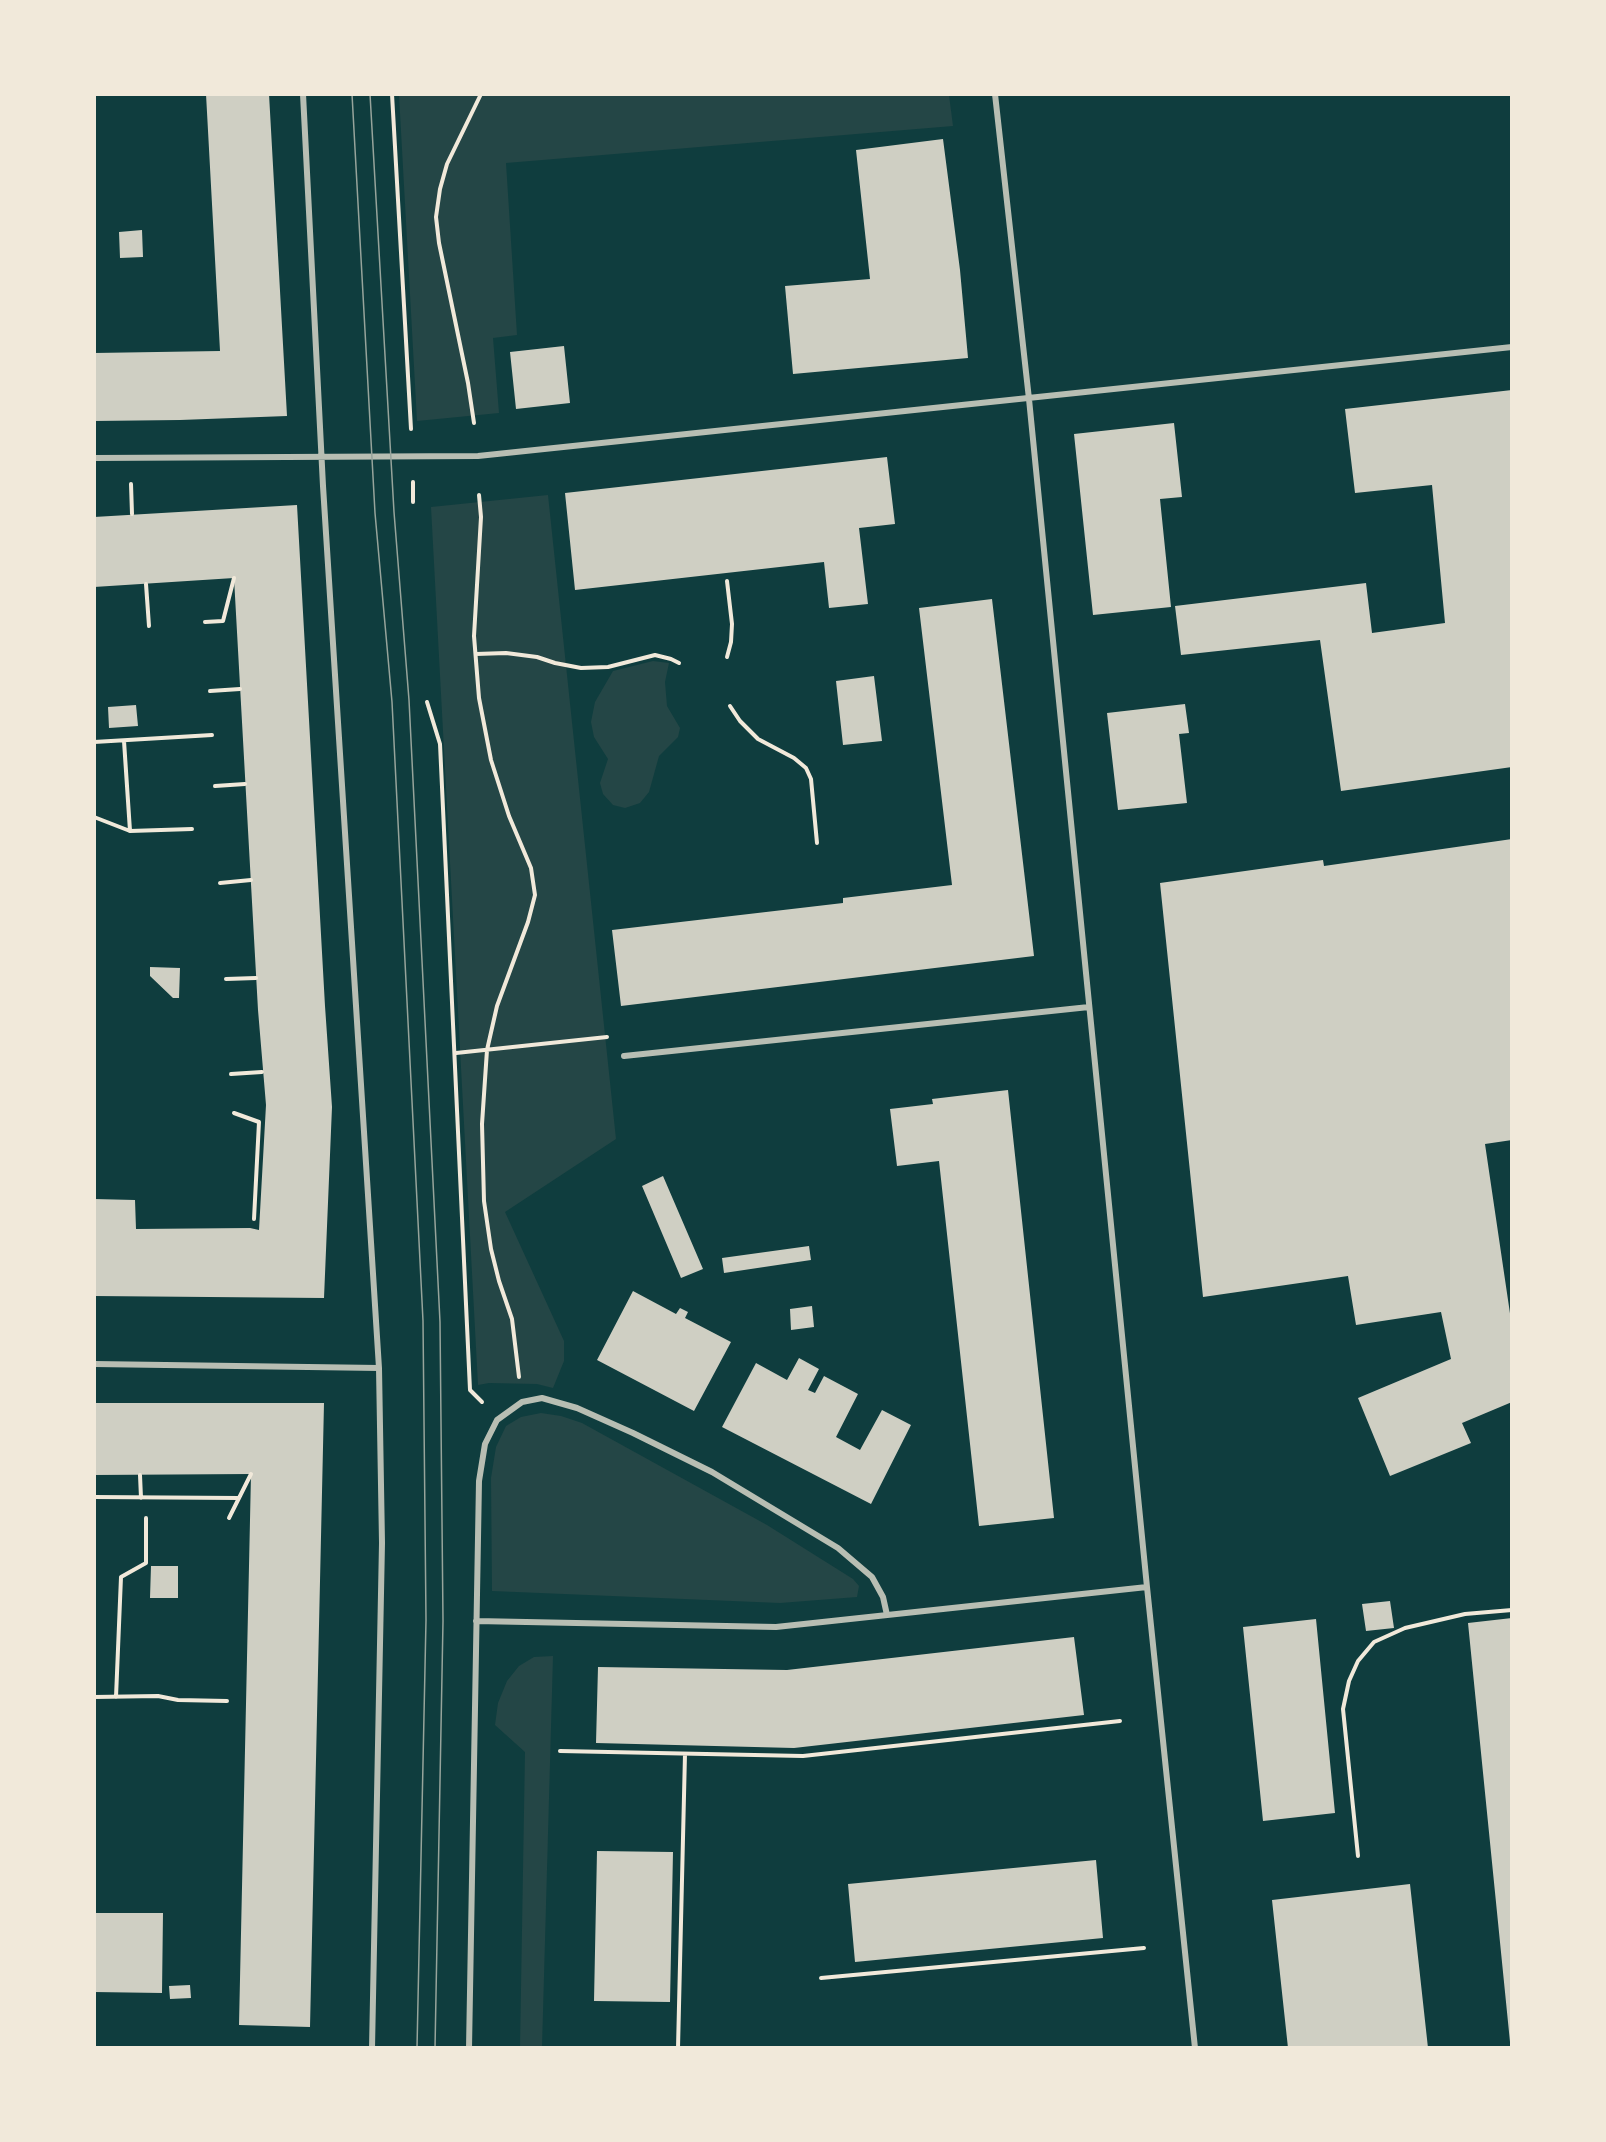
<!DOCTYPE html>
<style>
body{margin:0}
#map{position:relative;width:1606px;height:2142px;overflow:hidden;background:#0f3d3e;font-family:"Space Grotesk",sans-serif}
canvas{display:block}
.frame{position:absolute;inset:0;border:96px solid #f1e9da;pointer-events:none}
</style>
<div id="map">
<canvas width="1606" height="2142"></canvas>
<div class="frame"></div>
</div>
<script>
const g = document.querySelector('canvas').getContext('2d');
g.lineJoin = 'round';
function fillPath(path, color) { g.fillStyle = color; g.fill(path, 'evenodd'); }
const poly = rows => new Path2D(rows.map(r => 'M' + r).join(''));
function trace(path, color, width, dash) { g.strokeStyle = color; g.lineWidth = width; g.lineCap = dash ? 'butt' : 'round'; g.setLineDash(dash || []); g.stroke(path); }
fillPath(poly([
 [399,95,949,95,953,126,506,163,517,335,493,338,499,413,417,421],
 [548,495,616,1139,505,1212,564,1341,564,1361,553,1388,537,1384,489,1383,478,1385,431,507],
 [653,661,669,663,665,682,667,706,680,728,678,737,659,756,649,792,640,803,625,808,613,805,603,794,600,783,608,759,594,737,591,722,595,702,613,671],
 [541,1413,561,1416,582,1423,767,1525,853,1579,859,1586,857,1597,780,1603,492,1591,491,1478,496,1447,506,1426,521,1417],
 [553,1656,542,2047,520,2047,525,1752,495,1725,498,1703,507,1681,519,1666,534,1657]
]), '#244646');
fillPath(poly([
 [206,94,269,94,287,416,180,420,94,421,94,353,220,351],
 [943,139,960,270,968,358,793,374,785,286,870,279,856,150],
 [142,230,143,257,120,258,119,232],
 [564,346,570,403,516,409,510,352],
 [1512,390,1512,767,1341,791,1320,640,1181,655,1175,606,1366,583,1372,633,1445,623,1432,485,1355,493,1345,409],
 [1174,423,1182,497,1160,499,1171,607,1093,615,1074,434],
 [887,457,895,524,859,528,868,604,829,608,824,562,575,590,565,493],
 [297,505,325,1006,332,1107,324,1298,94,1296,94,1199,135,1200,136,1229,250,1228,259,1230,266,1105,258,1010,234,578,94,587,94,517],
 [992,599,1034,956,621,1006,612,930,843,903,843,898,952,885,919,608],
 [874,676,882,741,843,745,836,681],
 [1185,704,1189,733,1179,734,1187,803,1118,810,1107,713],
 [136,705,138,726,109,728,108,707],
 [1512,839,1512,1140,1485,1144,1512,1327,1512,1402,1462,1423,1471,1443,1390,1476,1358,1398,1451,1359,1441,1312,1356,1325,1348,1276,1203,1297,1160,883,1323,860,1324,866],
 [150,967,180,968,179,998,173,998,150,976],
 [1008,1090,1054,1518,979,1526,939,1161,897,1166,890,1109,933,1104,932,1099],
 [663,1176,703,1269,681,1278,642,1186],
 [809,1246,811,1260,724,1273,722,1258],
 [633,1291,676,1314,680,1308,688,1312,685,1318,731,1342,694,1411,597,1360],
 [812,1306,814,1327,791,1330,790,1309],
 [799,1358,819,1369,808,1390,815,1393,824,1376,858,1394,836,1437,860,1450,882,1410,911,1425,871,1504,722,1427,756,1363,787,1380],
 [94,1403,324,1403,310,2027,239,2025,251,1474,94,1475],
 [151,1566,178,1566,178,1598,150,1598],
 [1390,1601,1394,1628,1366,1631,1362,1604],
 [1512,1618,1512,2041,1510,2042,1468,1623],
 [1316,1619,1335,1813,1263,1821,1243,1627],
 [1074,1637,1084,1715,794,1748,596,1743,598,1667,787,1670],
 [597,1851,673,1852,670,2002,594,2001],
 [1096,1860,1103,1938,855,1962,848,1884],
 [1410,1884,1428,2048,1288,2048,1272,1900],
 [94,1913,163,1913,162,1993,94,1992],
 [190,1985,191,1998,170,1999,169,1986]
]), '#cfcfc3');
trace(poly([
 [392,94,411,429],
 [474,423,468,383,439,243,436,217,440,189,447,164,481,94],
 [413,482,413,502],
 [131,484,132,514],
 [479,495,481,517,474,636,479,698,491,760,509,816,531,868,535,895,528,922,497,1006,487,1050,482,1124,484,1201,491,1249,499,1281,512,1319,519,1377],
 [146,584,149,626],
 [205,622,223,621,234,578],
 [476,654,506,653,537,657,555,663,581,668,608,667,655,655,671,659,679,663],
 [727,657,731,642,732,624,727,581],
 [210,691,240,689],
 [427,702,440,744,470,1390,482,1402],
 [730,706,740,721,758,739,794,758,806,768,811,779,817,843],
 [124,741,130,831],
 [94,742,212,735],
 [215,786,245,784],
 [94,817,130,831,192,829],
 [220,883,251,880],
 [226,979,256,978],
 [456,1053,607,1037],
 [231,1074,262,1072],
 [234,1113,259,1122,254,1219],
 [140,1475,141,1498],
 [94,1497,239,1498,229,1518],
 [239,1498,251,1474],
 [94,1697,158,1696,178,1700,227,1701],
 [116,1697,121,1577,146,1563,146,1518],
 [560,1751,803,1756,1120,1721],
 [1358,1856,1343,1709,1349,1681,1358,1661,1374,1642,1405,1628,1465,1614,1512,1610],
 [821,1978,1144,1948],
 [678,2048,685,1754]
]), '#f1e9da', 4);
trace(poly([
 [303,94,323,486,379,1368,382,1543,372,2048],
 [995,94,1029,399,1147,1587,1195,2048],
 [94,458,478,456,1512,347],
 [624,1056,1089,1007],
 [94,1364,379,1368],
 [476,1621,776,1627,1147,1587],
 [469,2048,479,1481,485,1444,497,1420,522,1402,542,1398,577,1408,633,1433,712,1472,838,1548,872,1577,883,1597,887,1615]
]), '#b8beb3', 6);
trace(poly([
 [352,94,375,513,392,702,423,1321,426,1620,417,2048],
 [370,94,394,512,409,700,440,1322,443,1621,435,2048]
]), '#97a49c', 1.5);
</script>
